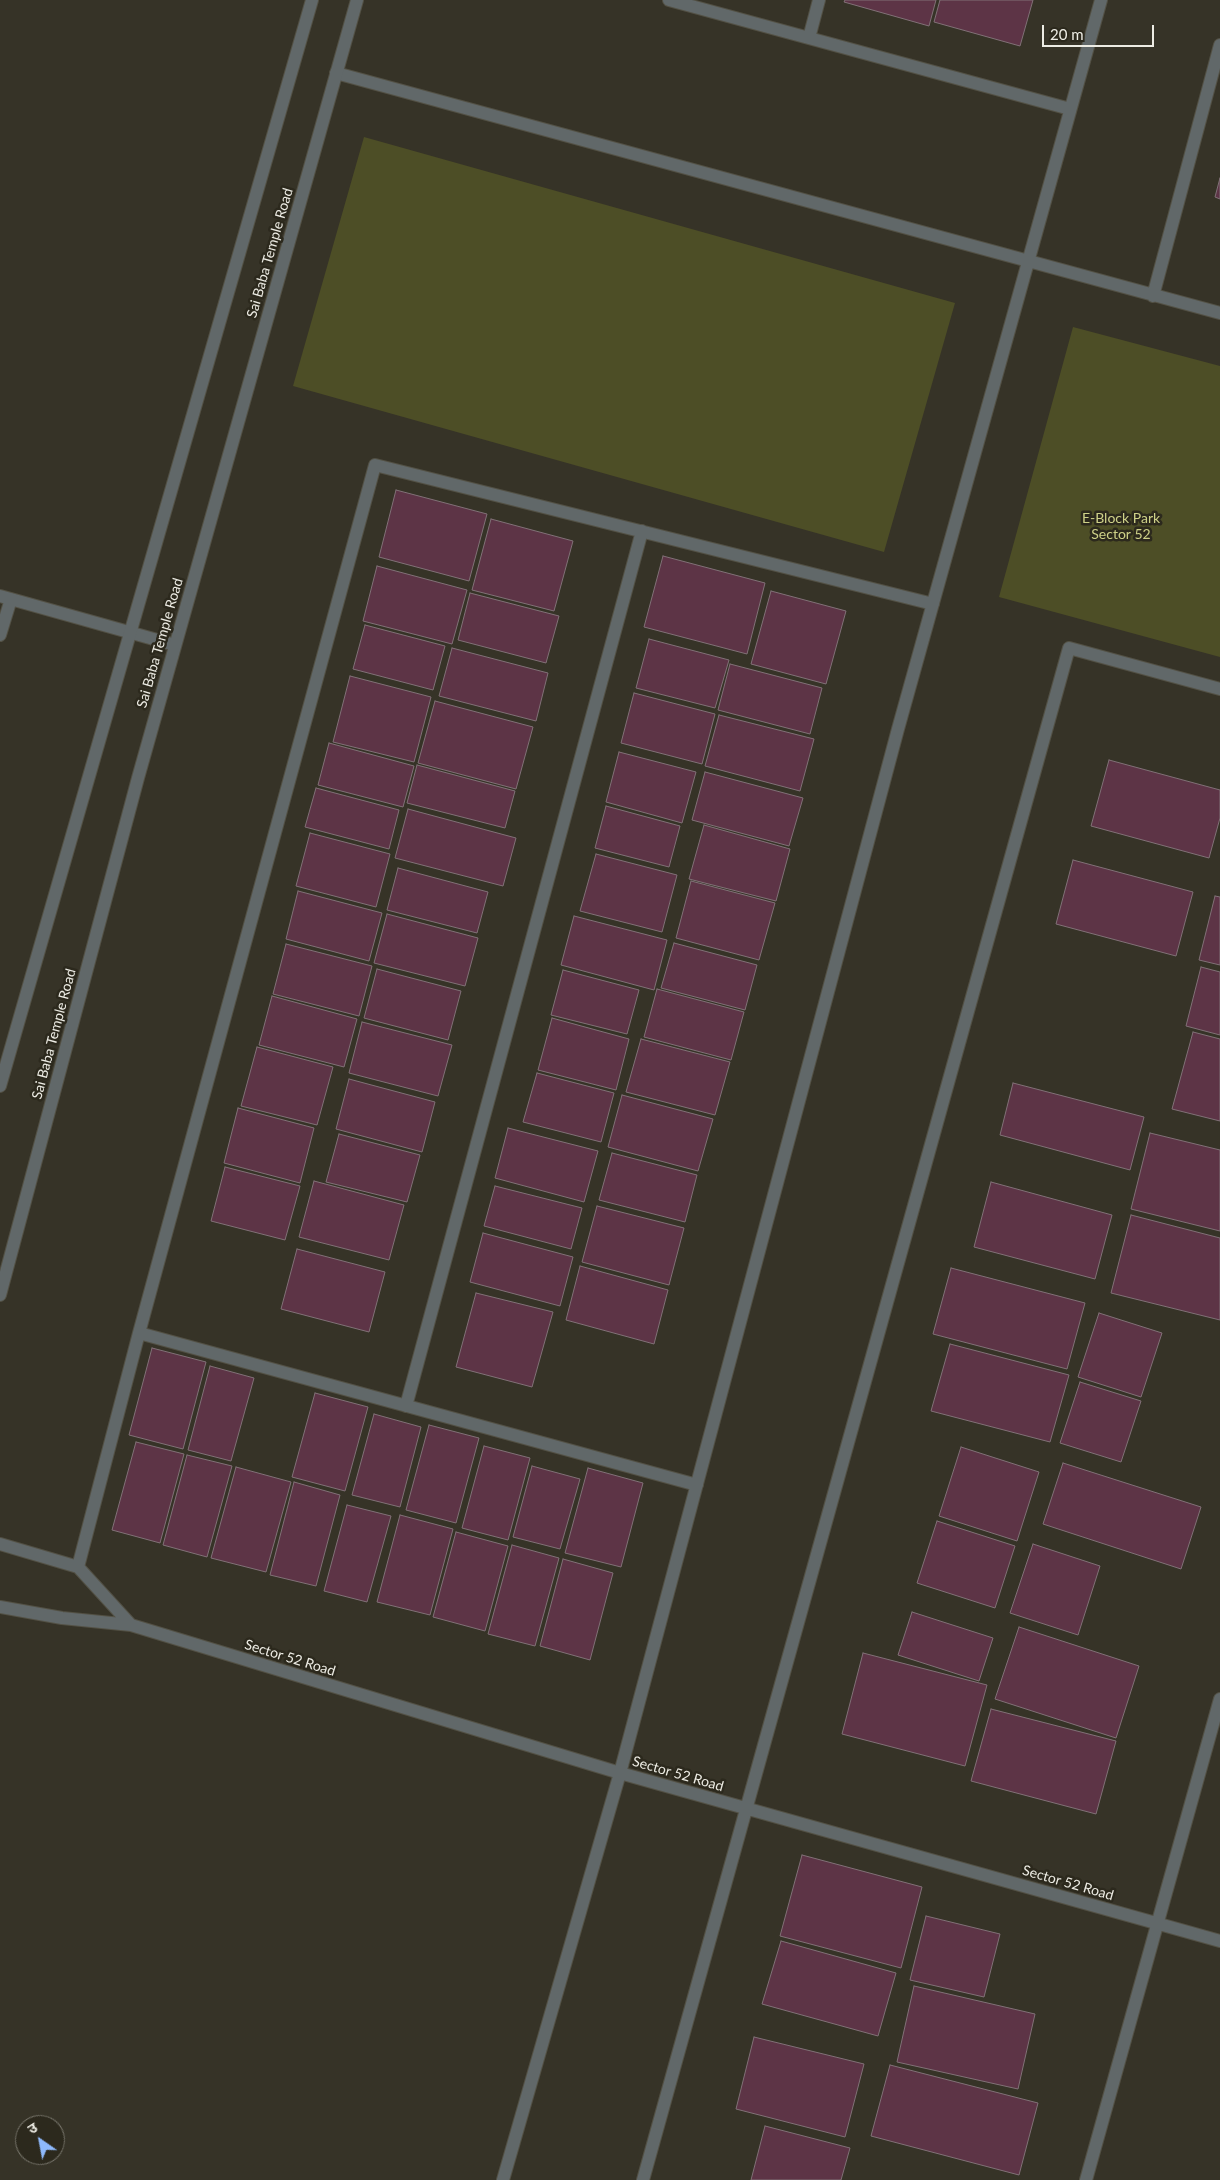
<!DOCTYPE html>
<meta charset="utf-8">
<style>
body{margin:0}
#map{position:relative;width:1220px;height:2180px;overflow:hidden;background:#363327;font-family:Lato,"Noto Sans Devanagari",sans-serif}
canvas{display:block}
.north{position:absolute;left:15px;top:2115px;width:50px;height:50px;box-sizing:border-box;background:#2c291d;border:1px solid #79776d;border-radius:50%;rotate:327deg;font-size:14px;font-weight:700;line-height:20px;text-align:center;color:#edece4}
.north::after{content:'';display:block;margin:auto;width:18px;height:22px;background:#8eb9fc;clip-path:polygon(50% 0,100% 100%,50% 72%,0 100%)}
.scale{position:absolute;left:1042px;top:25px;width:112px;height:22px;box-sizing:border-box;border:2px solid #edece4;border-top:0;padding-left:6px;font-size:15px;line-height:18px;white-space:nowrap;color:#edece4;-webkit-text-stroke:4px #2c291d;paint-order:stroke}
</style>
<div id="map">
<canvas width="1220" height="2180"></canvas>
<div class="north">उ</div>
<div class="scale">20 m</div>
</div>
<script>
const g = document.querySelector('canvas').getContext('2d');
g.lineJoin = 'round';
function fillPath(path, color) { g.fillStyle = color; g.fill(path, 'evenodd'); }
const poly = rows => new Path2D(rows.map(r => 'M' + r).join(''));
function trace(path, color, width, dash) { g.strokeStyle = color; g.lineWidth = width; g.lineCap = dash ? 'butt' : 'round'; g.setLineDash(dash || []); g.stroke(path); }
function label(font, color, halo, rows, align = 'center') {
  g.font = font + ' Lato,sans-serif'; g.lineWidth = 5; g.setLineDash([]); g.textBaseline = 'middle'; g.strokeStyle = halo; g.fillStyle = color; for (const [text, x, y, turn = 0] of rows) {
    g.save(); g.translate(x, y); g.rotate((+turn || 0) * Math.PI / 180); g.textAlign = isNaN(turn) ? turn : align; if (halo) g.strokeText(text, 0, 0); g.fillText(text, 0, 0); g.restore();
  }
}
fillPath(poly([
 [364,137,955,303,884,552,293,386],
 [1073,327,1220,366,1220,657,999,597]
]), '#4d4e26');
const building = poly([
 [845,0,936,0,929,26,844,2,845,0],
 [940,0,1033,0,1020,46,934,22,940,0],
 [1220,178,1220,199,1215,197,1220,178],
 [396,490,487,514,469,581,379,557,396,490],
 [491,519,573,541,554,611,472,590,491,519],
 [663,556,765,583,747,654,644,627,663,556],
 [377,566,467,590,452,644,363,621,377,566],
 [771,591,846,611,826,684,751,664,771,591],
 [470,593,559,616,546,663,458,640,470,593],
 [365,625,445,646,433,690,353,669,365,625],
 [649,639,729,660,715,708,636,688,649,639],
 [452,648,548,673,536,721,439,696,452,648],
 [730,664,822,688,810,734,718,710,730,664],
 [350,676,431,697,414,762,333,742,350,676],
 [634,693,715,714,702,764,621,743,634,693],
 [435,701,533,727,516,789,418,763,435,701],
 [719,715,814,739,800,791,705,766,719,715],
 [329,743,414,766,403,807,318,785,329,743],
 [619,752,696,772,682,823,606,802,619,752],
 [1109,760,1220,790,1220,818,1209,858,1091,826,1109,760],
 [417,765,515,791,505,828,407,803,417,765],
 [705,772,803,798,789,846,692,820,705,772],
 [316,788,399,810,389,849,305,827,316,788],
 [606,806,680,826,669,867,595,848,606,806],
 [408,809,516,838,503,886,395,858,408,809],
 [704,825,790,849,776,901,689,879,704,825],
 [310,833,390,854,376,907,296,886,310,833],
 [596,854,677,875,662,932,580,911,596,854],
 [1073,860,1193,892,1176,956,1056,924,1073,860],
 [398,868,488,892,477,933,387,910,398,868],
 [691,881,775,903,759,960,676,938,691,881],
 [298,891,382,913,369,961,286,939,298,891],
 [1215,896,1220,897,1220,965,1199,960,1215,896],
 [387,914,478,938,465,986,374,963,387,914],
 [574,916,667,940,654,990,561,965,574,916],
 [674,943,757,965,745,1010,661,988,674,943],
 [286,944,372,966,359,1016,273,994,286,944],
 [1201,967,1220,972,1220,1035,1186,1026,1201,967],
 [377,969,461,991,448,1040,364,1018,377,969],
 [563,970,639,990,627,1034,551,1015,563,970],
 [657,989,744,1012,731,1060,644,1037,657,989],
 [272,996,357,1019,344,1067,259,1045,272,996],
 [552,1018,629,1039,616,1090,538,1070,552,1018],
 [362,1022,452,1045,438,1096,349,1073,362,1022],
 [1193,1032,1220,1039,1220,1121,1172,1109,1193,1032],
 [641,1039,730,1062,715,1115,626,1092,641,1039],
 [257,1047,333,1067,317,1125,241,1106,257,1047],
 [537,1073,614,1093,601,1142,523,1122,537,1073],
 [349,1079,435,1102,422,1152,336,1129,349,1079],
 [1013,1083,1144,1117,1130,1170,1000,1135,1013,1083],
 [622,1095,713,1119,698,1171,608,1147,622,1095],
 [238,1108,314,1128,300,1183,224,1163,238,1108],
 [508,1128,598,1151,584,1202,495,1178,508,1128],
 [1150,1133,1220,1150,1220,1231,1131,1209,1150,1133],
 [339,1134,420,1155,407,1202,326,1182,339,1134],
 [612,1153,697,1175,685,1222,599,1200,612,1153],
 [225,1167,300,1186,285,1240,211,1221,225,1167],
 [314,1181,404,1205,389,1260,299,1237,314,1181],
 [991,1182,1112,1215,1095,1279,974,1247,991,1182],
 [495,1186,582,1208,571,1249,484,1226,495,1186],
 [597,1206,684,1228,669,1285,582,1262,597,1206],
 [1131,1215,1220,1238,1220,1320,1111,1293,1131,1215],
 [483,1233,573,1257,560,1306,470,1282,483,1233],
 [297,1249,385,1272,369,1332,281,1309,297,1249],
 [580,1266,668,1290,654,1344,566,1320,580,1266],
 [951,1268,1085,1303,1067,1369,933,1334,951,1268],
 [476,1293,553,1312,532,1387,456,1367,476,1293],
 [1099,1313,1162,1333,1141,1397,1078,1377,1099,1313],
 [950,1344,1069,1375,1050,1442,931,1411,950,1344],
 [152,1348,206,1362,183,1449,129,1435,152,1348],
 [210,1366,254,1378,231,1461,188,1450,210,1366],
 [1080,1382,1141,1401,1121,1462,1060,1443,1080,1382],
 [315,1393,368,1407,345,1491,292,1477,315,1393],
 [374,1414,421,1427,400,1507,352,1495,374,1414],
 [429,1425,479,1438,456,1523,406,1510,429,1425],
 [136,1442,184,1454,160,1543,112,1530,136,1442],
 [484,1446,530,1458,508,1540,462,1528,484,1446],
 [961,1447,1039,1472,1017,1541,939,1516,961,1447],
 [187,1455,232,1466,207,1557,163,1545,187,1455],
 [1063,1463,1201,1507,1181,1569,1043,1524,1063,1463],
 [532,1466,580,1479,560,1549,513,1537,532,1466],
 [236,1467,291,1482,266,1572,211,1558,236,1467],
 [588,1468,643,1483,621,1567,565,1553,588,1468],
 [294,1482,340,1495,316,1586,270,1575,294,1482],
 [347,1505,391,1516,367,1602,324,1591,347,1505],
 [400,1515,453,1529,430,1615,377,1602,400,1515],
 [937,1521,1015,1546,995,1608,917,1583,937,1521],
 [456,1532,508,1546,485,1631,433,1617,456,1532],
 [1033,1544,1100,1566,1078,1635,1010,1613,1033,1544],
 [512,1545,559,1558,535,1646,488,1634,512,1545],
 [563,1559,613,1573,590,1660,540,1646,563,1559],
 [912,1612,993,1638,979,1681,898,1655,912,1612],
 [1019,1627,1139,1666,1116,1738,995,1699,1019,1627],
 [863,1653,987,1685,965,1766,842,1734,863,1653],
 [991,1709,1116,1741,1096,1814,971,1781,991,1709],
 [802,1855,922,1887,901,1968,780,1936,802,1855],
 [926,1916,1000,1934,984,1997,910,1980,926,1916],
 [781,1941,896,1973,878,2036,762,2004,781,1941],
 [914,1986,1035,2014,1018,2089,897,2062,914,1986],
 [754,2037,864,2064,845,2137,736,2109,754,2037],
 [890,2065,1038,2103,1019,2175,871,2136,890,2065],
 [765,2126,850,2148,841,2180,751,2180,765,2126]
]);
fillPath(building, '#5d3446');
trace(building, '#817177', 1);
const minor = poly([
 [669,0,1070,109],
 [809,38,819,0],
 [336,73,1220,313],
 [1153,296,1220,45],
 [0,596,175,645],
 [0,635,11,599],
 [139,1333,697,1485],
 [406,1406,642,531],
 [0,1544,78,1567,131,1625],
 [78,1567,139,1333,375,465,933,604],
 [0,1607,62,1618,131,1625,620,1773,1220,1941],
 [503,2180,620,1773,898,729,1101,0],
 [643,2180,1069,648,1220,689],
 [1086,2180,1220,1699]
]);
const tertiary = poly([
 [0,1086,312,0],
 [0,1295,138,778,357,0]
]);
trace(minor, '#535145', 14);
trace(tertiary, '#535145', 14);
trace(minor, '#616869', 12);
trace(tertiary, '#616869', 12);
label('14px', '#edece4', '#2c291d', [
 ["Sai Baba Temple Road",270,253,-74],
 ["Sai Baba Temple Road",160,643,-74],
 ["Sai Baba Temple Road",54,1034,-75],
 ["Sector 52 Road",290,1658,17],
 ["Sector 52 Road",678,1774,16],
 ["Sector 52 Road",1068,1883,16]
]);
label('14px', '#ced188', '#2c291d', [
 ["E-Block Park",1121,518],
 ["Sector 52",1121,534]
]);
</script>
